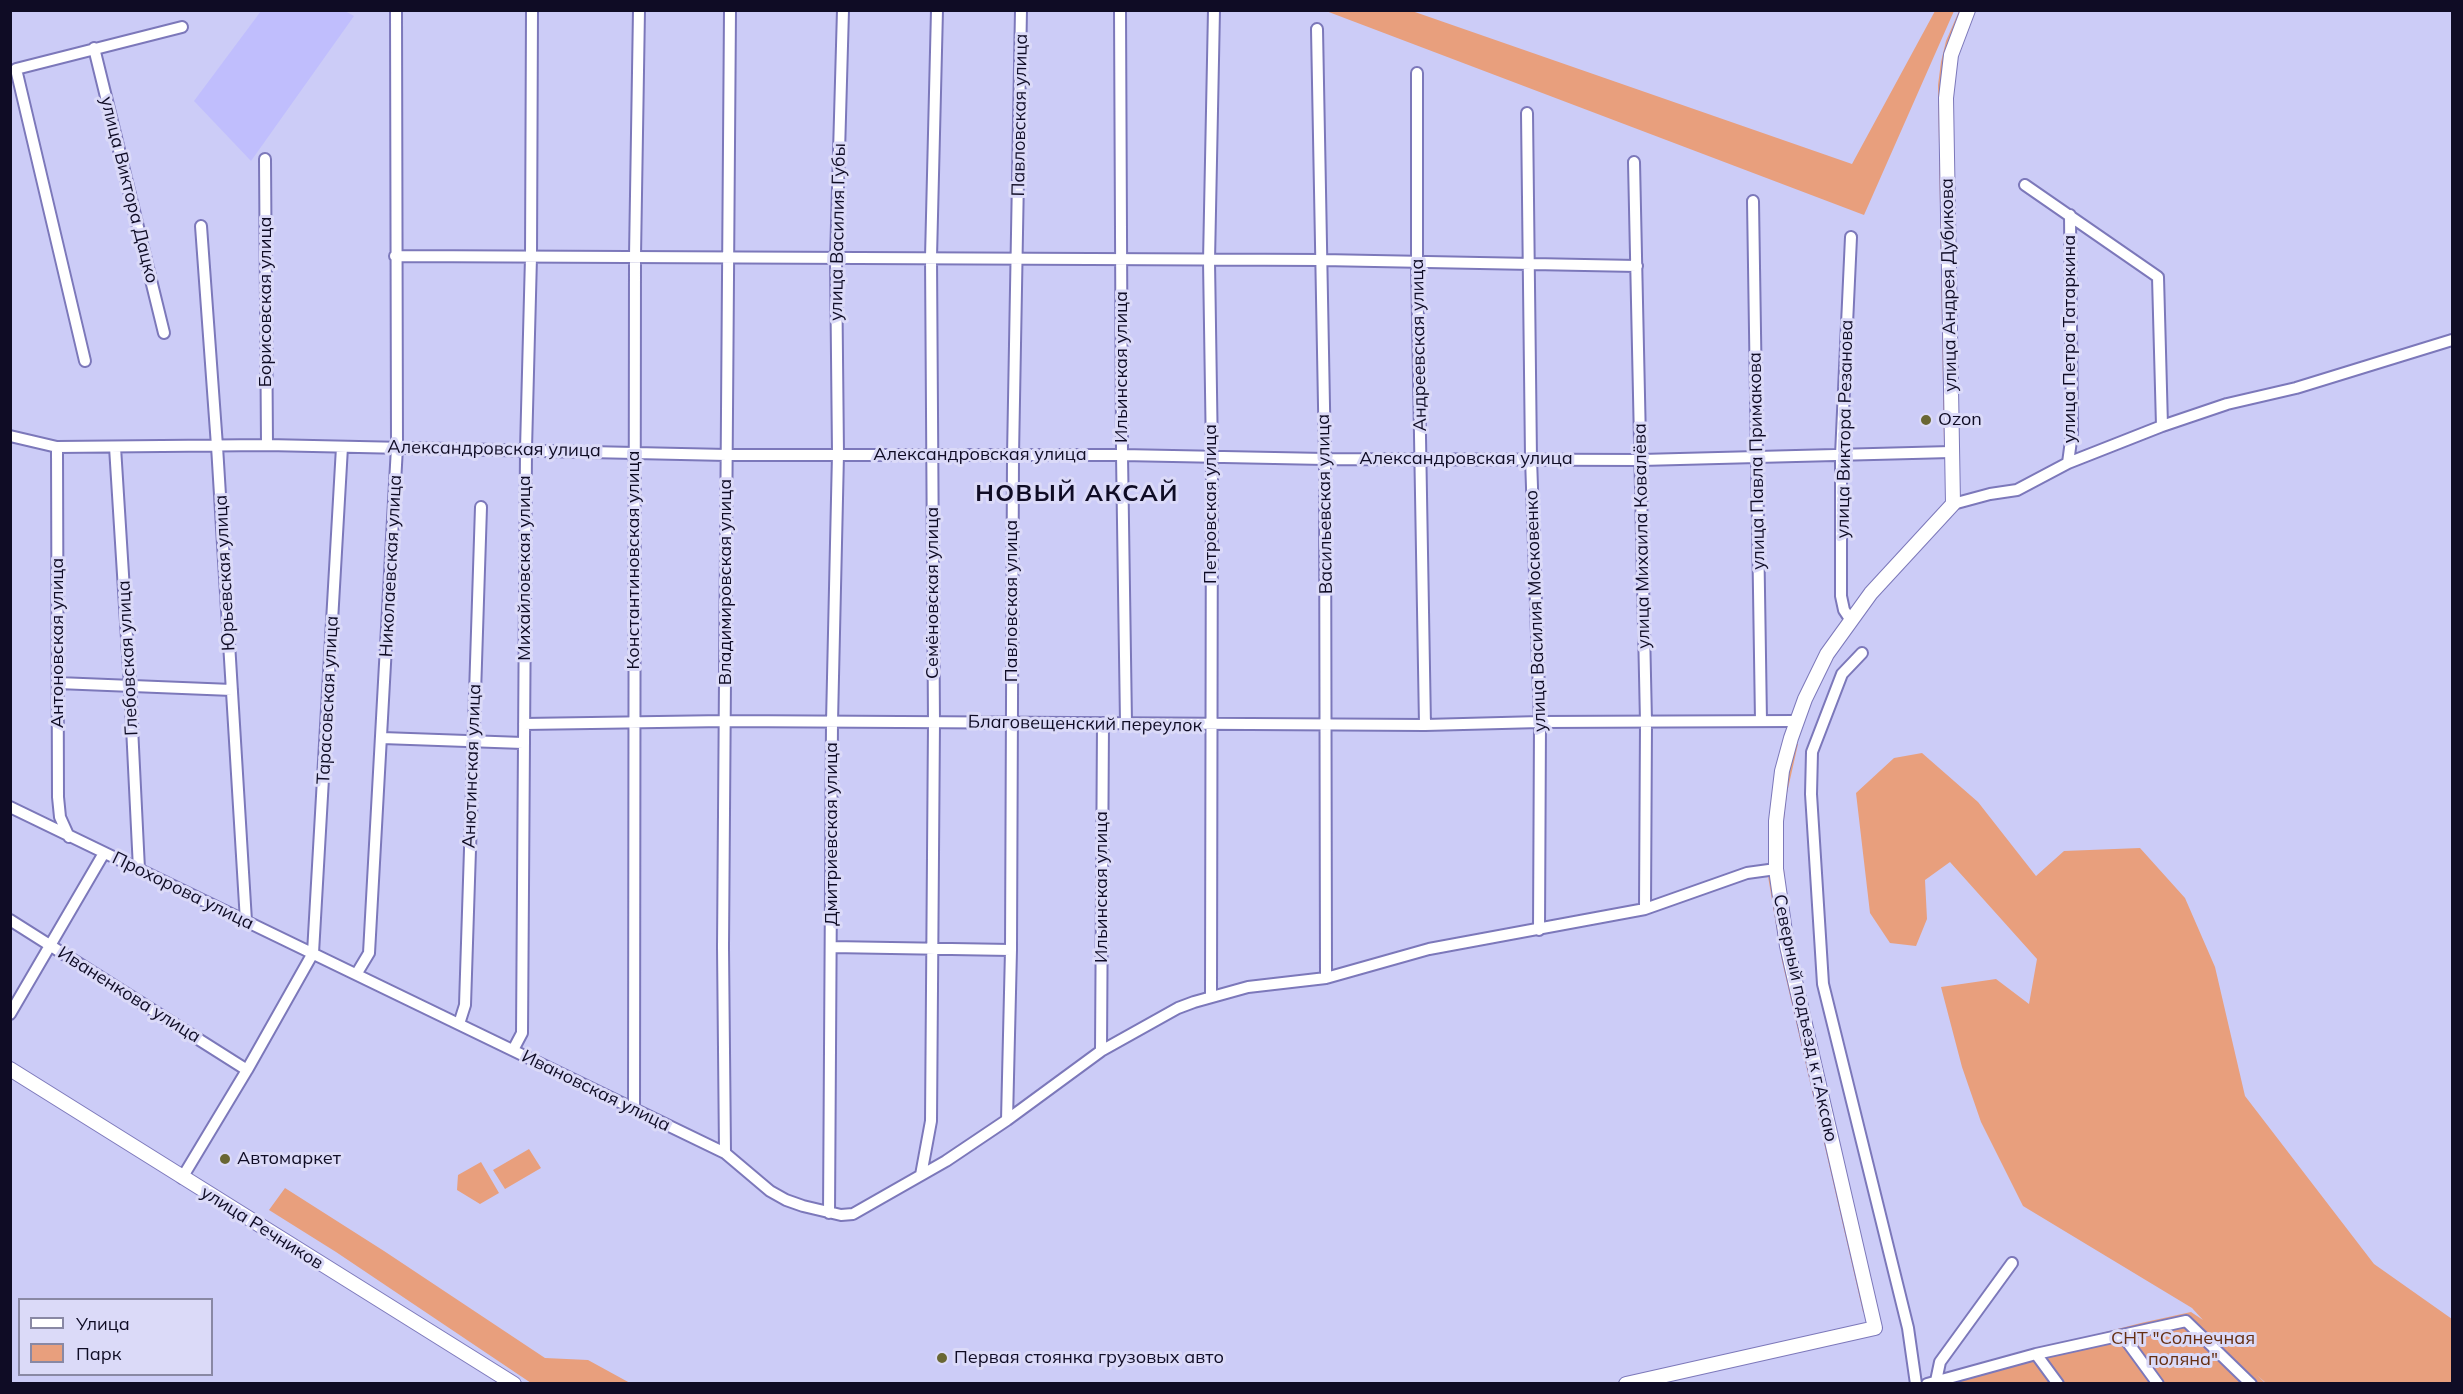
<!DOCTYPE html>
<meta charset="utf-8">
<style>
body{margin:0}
#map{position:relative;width:2463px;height:1394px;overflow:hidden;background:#ccccf7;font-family:Mulish,sans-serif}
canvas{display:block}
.frame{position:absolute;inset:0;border:12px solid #0f0c25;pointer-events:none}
.legend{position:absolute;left:18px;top:1298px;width:195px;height:78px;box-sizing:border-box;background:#dbdaf8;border:2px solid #8988a4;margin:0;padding:8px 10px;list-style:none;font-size:18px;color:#0f0c25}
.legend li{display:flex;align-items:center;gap:12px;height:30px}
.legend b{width:30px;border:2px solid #8988a4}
</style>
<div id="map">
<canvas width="2463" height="1394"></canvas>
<div class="frame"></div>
<ul class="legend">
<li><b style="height:8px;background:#fff"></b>Улица</li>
<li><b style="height:16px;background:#e89f7d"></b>Парк</li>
</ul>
</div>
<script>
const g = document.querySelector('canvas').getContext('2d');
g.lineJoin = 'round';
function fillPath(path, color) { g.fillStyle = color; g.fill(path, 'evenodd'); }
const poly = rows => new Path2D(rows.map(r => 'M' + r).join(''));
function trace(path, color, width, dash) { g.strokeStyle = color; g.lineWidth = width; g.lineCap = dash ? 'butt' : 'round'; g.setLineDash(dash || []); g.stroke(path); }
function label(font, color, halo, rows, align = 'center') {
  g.font = font + ' Mulish,sans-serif'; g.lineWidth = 6; g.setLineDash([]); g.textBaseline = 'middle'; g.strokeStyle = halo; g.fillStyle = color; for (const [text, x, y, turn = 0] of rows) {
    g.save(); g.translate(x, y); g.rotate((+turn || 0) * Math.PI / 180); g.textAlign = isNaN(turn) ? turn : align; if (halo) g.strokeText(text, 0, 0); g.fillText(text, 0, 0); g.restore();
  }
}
fillPath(poly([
 [261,11,345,11,354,16,251,161,194,101]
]), '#c0befd');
fillPath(poly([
 [1962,10,1945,53,1942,81,1946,443,1944,446,1938,85,1941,62,1946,41,1959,11],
 [1326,11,1412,11,1852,164,1935,11,1954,11,1864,215],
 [1795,743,1798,744,1787,793,1784,819,1784,870,1788,908,1801,977,1878,1308,1875,1309,1796,967,1781,873,1783,797],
 [1922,753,1978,802,2036,876,2064,851,2140,848,2185,898,2215,967,2245,1096,2374,1264,2452,1319,2452,1383,2267,1384,2257,1375,2265,1383,1931,1383,1999,1359,2141,1323,2191,1312,2203,1320,2192,1308,2023,1206,1981,1122,1962,1067,1941,987,1996,979,2029,1004,2037,959,1950,862,1925,880,1927,919,1916,946,1890,943,1870,913,1856,793,1894,758],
 [1768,876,1771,880,1866,1311,1863,1312,1782,961],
 [529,1149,541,1168,505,1189,493,1170],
 [481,1162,499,1193,480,1204,457,1190,458,1175],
 [285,1188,384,1251,545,1358,588,1360,630,1383,531,1383,336,1252,269,1210]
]), '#e89f7d');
const minor = poly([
 [1120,10,1122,455,1126,723],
 [1317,29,1325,459,1326,978],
 [94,48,164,333],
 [1417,73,1417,263,1425,725],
 [1527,113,1531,458,1540,722,1539,930],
 [265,159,267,445],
 [1634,162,1646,722,1645,909],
 [2025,185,2158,277,2162,426],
 [1753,201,1761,721],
 [201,226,217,446,246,921],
 [395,256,1322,260,1637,266],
 [85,361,16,69,182,27],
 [10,436,57,447,267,445,727,455,1122,455,1325,459,1641,460,1951,452],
 [57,447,58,797,60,817,69,837],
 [115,447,130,686,139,869],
 [2068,463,2072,433,2070,215],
 [1953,504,1990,494,2017,490,2068,463,2162,426,2227,404,2296,388,2452,340],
 [1850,619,1844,610,1841,596,1841,455,1851,237],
 [1862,653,1842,674,1812,752,1811,794,1823,984,1908,1328,1916,1384],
 [58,683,232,690],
 [524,724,725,721,1425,725,1540,722,1796,721],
 [382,738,523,743],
 [10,807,725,1153,770,1191,786,1200,803,1206,841,1215,853,1214,946,1161,1007,1120,1101,1051,1178,1008,1194,1002,1248,987,1326,978,1429,949,1645,909,1747,873,1776,869],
 [10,920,247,1070],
 [831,947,1011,950],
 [357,973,369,953,397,447,396,10],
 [1211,997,1212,456,1209,261,1214,10],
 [10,1014,104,853],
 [459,1024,465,1005,481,507],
 [513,1050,522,1033,526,449,531,257,532,10],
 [1101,1051,1103,723],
 [634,1109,635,256,639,10],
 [1007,1120,1011,950,1013,456,1021,10],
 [725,1153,723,947,730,10],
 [921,1175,931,1121,934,722,931,257,937,10],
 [182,1178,247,1070,313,953,342,447],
 [829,1213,832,722,838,454,836,259,843,10],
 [2123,1336,2158,1384],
 [2036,1354,2058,1384],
 [1936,1381,1940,1362,2012,1263],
 [1927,1384,2036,1354,2186,1321,2251,1384]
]);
const tertiary = poly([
 [10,1069,514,1384],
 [1626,1384,1875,1328,1787,946,1776,869,1776,821,1782,771,1791,738,1805,699,1827,654,1871,593,1953,504,1946,98,1951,55,1968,10]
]);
trace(minor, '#7c78ba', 14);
trace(tertiary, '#7c78ba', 16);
trace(minor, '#fff', 10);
trace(tertiary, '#fff', 14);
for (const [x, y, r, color] of [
 [1926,420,6,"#696633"],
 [225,1159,6,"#696633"],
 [942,1358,6,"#696633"]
]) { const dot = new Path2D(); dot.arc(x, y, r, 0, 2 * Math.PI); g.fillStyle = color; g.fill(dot); trace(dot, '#dbdaf8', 2); }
label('18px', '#0f0c25', '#dbdaf8', [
 ["Павловская улица",1020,115,-89],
 ["улица Виктора Дацко",129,190,76],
 ["улица Василия Губы",838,232,-89],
 ["улица Андрея Дубикова",1949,285,-91],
 ["Борисовская улица",266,302,-90],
 ["улица Петра Татаркина",2070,339,-90],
 ["Андреевская улица",1419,345,-91],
 ["Ильинская улица",1122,367,-90],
 ["улица Виктора Резанова",1845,429,-89],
 ["Александровская улица",494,449,1],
 ["Александровская улица",980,455],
 ["Александровская улица",1466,459],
 ["улица Павла Примакова",1757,461,-91],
 ["Петровская улица",1211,504,-90],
 ["Васильевская улица",1325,504,-91],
 ["улица Михаила Ковалёва",1642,536,-91],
 ["Константиновская улица",634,560,-90],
 ["Николаевская улица",391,566,-87],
 ["Михайловская улица",525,568,-90],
 ["Юрьевская улица",225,573,-93],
 ["Владимировская улица",726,582,-90],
 ["Семёновская улица",933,593,-90],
 ["Павловская улица",1012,601,-90],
 ["улица Василия Московенко",1536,611,-92],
 ["Антоновская улица",58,643,-90],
 ["Глебовская улица",128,658,-93],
 ["Тарасовская улица",328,700,-87],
 ["Благовещенский переулок",1085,724,1],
 ["Анютинская улица",472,766,-88],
 ["Дмитриевская улица",832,834,-90],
 ["Ильинская улица",1102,887,-90],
 ["Прохорова улица",183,891,26],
 ["Иваненкова улица",129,995,32],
 ["Северный подъезд к г.Аксаю",1805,1018,78],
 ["Ивановская улица",596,1091,26],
 ["улица Речников",262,1228,32]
]);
label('18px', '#0f0c25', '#dbdaf8', [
 ["Ozon",1938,420],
 ["Автомаркет",237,1159],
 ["Первая стоянка грузовых авто",954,1358]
], 'left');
label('18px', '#662f12', '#dbdaf8', [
 ["СНТ \"Солнечная",2183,1339],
 ["поляна\"",2183,1360]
]);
g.letterSpacing = '1.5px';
label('bold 24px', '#0f0c25', '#dbdaf8', [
 ["НОВЫЙ АКСАЙ",1077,494]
]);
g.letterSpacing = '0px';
</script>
